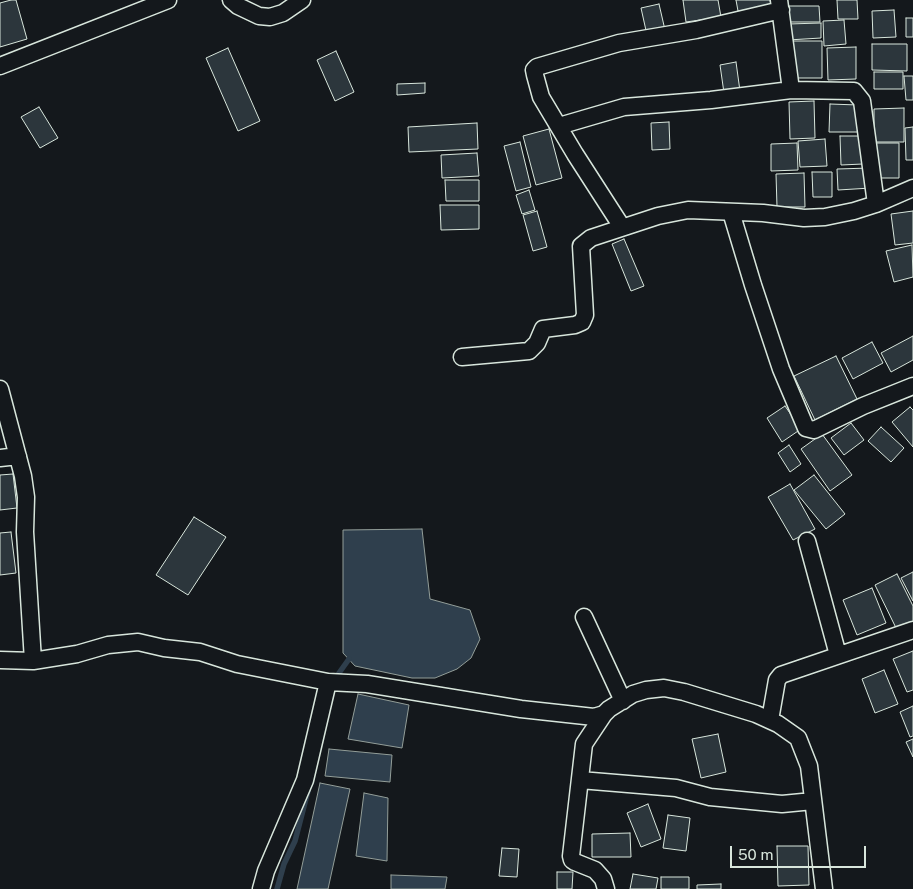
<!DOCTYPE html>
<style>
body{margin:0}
#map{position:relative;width:913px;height:889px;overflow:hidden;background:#14181c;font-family:"Public Sans",sans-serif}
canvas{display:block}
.scale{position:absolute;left:730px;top:846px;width:136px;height:22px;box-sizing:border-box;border:2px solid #d8e6dc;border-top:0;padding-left:6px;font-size:15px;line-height:18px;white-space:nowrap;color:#d8e6dc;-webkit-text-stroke:4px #14181c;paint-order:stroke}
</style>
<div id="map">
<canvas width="913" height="889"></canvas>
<div class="scale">50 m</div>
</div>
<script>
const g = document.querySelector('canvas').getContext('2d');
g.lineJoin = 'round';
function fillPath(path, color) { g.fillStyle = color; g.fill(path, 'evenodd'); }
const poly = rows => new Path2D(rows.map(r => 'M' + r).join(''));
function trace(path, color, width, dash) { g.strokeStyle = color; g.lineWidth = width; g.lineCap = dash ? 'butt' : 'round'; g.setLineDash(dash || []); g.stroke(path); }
const water = poly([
 [422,529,430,599,470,610,480,639,471,658,457,669,435,678,412,678,355,666,343,653,343,530,422,529],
 [358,694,409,705,402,748,348,739,358,694],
 [329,749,392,755,390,782,325,776,329,749],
 [320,783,350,789,328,889,297,889,320,783],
 [364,793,388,798,387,861,356,856,364,793],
 [391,875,447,877,445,889,391,889,391,875]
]);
fillPath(water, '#2f3f4d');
trace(water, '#939e99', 1);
trace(poly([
 [339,673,349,659],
 [277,889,284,864,295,841,308,791]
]), '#2f3f4d', 5.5);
const building = poly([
 [11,0,16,0,27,39,0,47,0,3,11,0],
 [683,0,718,0,721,17,686,22,683,0],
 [736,0,770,0,771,6,738,11,736,0],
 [837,0,857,0,858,19,838,19,837,0],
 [659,4,665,30,647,35,641,8,659,4],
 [785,6,819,6,820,22,785,22,785,6],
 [894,10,896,37,873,38,872,11,894,10],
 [906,18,913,18,913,37,906,37,906,18],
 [844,20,846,44,824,46,823,21,844,20],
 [821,23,821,38,788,40,788,24,821,23],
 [791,41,822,41,822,78,791,78,791,41],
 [872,44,907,44,907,71,872,70,872,44],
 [856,47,856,79,828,80,827,48,856,47],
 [228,48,260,121,238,131,206,58,228,48],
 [336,51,354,92,335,101,317,60,336,51],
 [736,62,740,91,724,93,720,65,736,62],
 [874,72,903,72,903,89,874,89,874,72],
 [904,76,913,76,913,100,906,100,904,76],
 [425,83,425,93,397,95,397,84,425,83],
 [814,101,815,138,790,139,789,102,814,101],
 [830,104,858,105,858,132,829,132,830,104],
 [39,107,58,138,40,148,21,117,39,107],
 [904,108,904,142,874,142,874,109,904,108],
 [669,122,670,149,652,150,651,123,669,122],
 [477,123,478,149,409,152,408,127,477,123],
 [913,127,913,160,906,160,905,128,913,127],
 [549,129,562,178,536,185,523,136,549,129],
 [840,136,863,136,863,164,841,165,840,136],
 [825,139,827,166,800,167,798,141,825,139],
 [520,142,531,187,516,191,504,146,520,142],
 [797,143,798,170,771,171,771,144,797,143],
 [874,143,899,143,899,178,874,178,874,143],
 [477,153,479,176,442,178,441,155,477,153],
 [870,168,871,188,838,190,837,169,870,168],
 [812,172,832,172,832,197,813,197,812,172],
 [804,173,805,207,777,207,776,174,804,173],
 [445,180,479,180,479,201,446,201,445,180],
 [529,190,535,210,522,214,516,195,529,190],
 [440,205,479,205,479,229,441,230,440,205],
 [537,211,547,247,533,251,523,215,537,211],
 [913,211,913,243,895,245,891,214,913,211],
 [624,239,644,286,631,291,612,244,624,239],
 [912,245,913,277,894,282,886,251,912,245],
 [913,336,913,360,891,372,881,353,913,336],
 [872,342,883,363,853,379,842,358,872,342],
 [836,356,857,399,815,420,794,376,836,356],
 [785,406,801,429,782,442,767,418,785,406],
 [910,407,913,410,913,447,892,422,910,407],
 [851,423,864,440,844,455,831,438,851,423],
 [881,427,904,448,891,462,868,441,881,427],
 [822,434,852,475,830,491,801,449,822,434],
 [789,445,801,464,790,472,778,453,789,445],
 [13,474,17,508,0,510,0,475,13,474],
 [814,475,845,514,826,529,794,490,814,475],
 [790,484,815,529,793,540,768,497,790,484],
 [194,517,226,537,188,595,156,575,194,517],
 [11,532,16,573,0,575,0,533,11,532],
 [913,572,913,601,901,578,913,572],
 [897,574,913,606,913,625,898,632,875,585,897,574],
 [872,588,886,623,857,635,843,600,872,588],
 [913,651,913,690,907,692,893,659,913,651],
 [884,670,898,704,875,713,862,679,884,670],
 [913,706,913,736,910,737,900,712,913,706],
 [718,734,726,772,701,778,692,739,718,734],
 [913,739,913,757,906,742,913,739],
 [648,804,661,839,641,847,627,813,648,804],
 [668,815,690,818,686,851,663,848,668,815],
 [630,833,631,857,592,857,592,834,630,833],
 [777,846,808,846,809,885,778,886,777,846],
 [502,848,519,849,517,877,499,876,502,848],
 [557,872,573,872,572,889,557,889,557,872],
 [633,874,658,878,656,889,630,889,633,874],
 [661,877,689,877,689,889,661,889,661,877],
 [721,884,721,889,697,889,697,885,721,884]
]);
fillPath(building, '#2c363c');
trace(building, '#d8e6dc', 1);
const street = poly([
 [231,0,238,6,259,16,270,17,283,13,302,0],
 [779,0,791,90],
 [0,66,168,0],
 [559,126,624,107,711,100,791,90,854,91,862,101,876,204],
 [731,212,753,285,781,369,806,428,814,430,863,406,913,386],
 [622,227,575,154,541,97,535,75,534,70,537,67,619,43,696,30,781,10],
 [462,357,529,351,537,343,543,329,575,325,582,322,585,315,581,246,591,238,658,216,688,210,763,213,804,218,825,217,854,211,876,204,913,188],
 [0,389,23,476,26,497,25,532,33,661,0,660],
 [0,458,18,456],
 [807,541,838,655],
 [584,617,623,701],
 [33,661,77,654,108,645,138,642,164,648,200,652,237,664,328,682,305,780,266,871,261,889],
 [328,682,367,684,521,709,594,717,604,714,609,709,633,694,646,690,664,688,684,692,756,714,778,724,798,738,809,766,824,889],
 [604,714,584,744,571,856,572,860,575,862,595,870,603,879,606,889],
 [770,720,777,680,781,675,913,630],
 [580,780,676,788,710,797,782,804,813,801]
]);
trace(street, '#d8e6dc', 19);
trace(street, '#14181c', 16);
</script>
